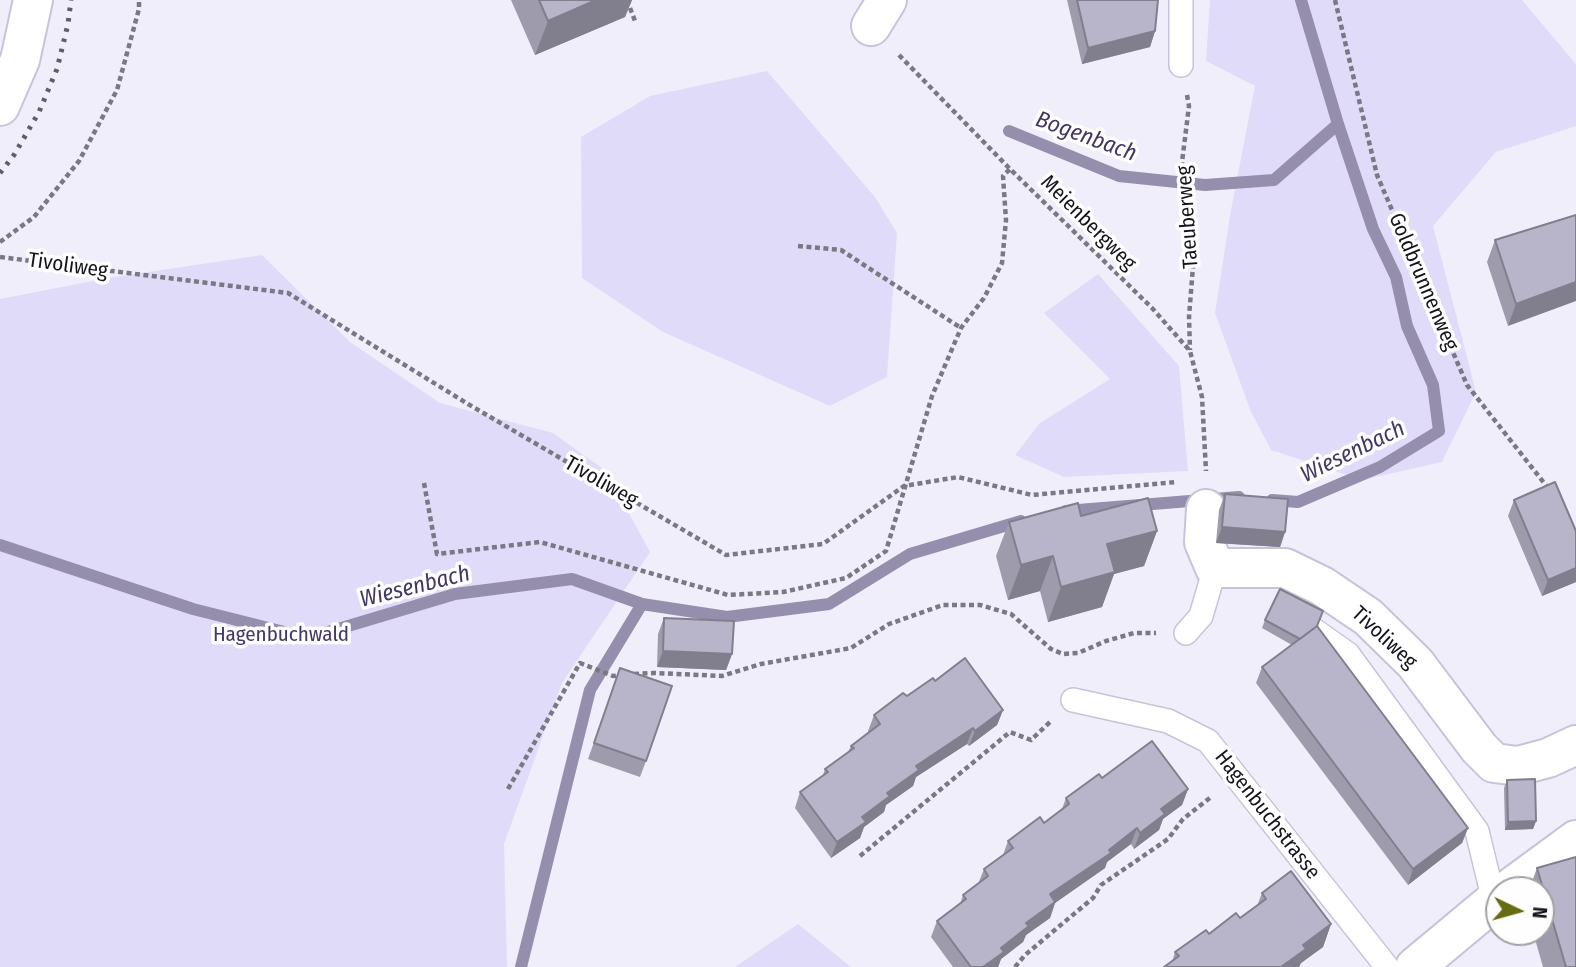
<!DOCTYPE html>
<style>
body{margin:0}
#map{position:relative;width:1576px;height:967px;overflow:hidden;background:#f1eefc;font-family:"Fira Sans Condensed",sans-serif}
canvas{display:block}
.north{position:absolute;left:1485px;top:876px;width:70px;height:70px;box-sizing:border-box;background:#fefefe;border:2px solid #a1a0a3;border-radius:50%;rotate:95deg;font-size:19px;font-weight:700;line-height:28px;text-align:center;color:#15131b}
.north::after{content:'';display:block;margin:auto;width:24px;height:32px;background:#666c10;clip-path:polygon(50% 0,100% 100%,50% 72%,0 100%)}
</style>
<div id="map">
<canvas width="1576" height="967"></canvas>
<div class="north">N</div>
</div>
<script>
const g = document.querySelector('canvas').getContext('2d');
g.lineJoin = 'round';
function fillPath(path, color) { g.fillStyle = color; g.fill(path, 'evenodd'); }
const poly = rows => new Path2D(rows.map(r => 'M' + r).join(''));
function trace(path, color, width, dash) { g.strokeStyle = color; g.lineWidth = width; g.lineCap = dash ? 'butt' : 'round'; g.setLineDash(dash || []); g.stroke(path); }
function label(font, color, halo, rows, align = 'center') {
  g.font = font + ' "Fira Sans Condensed",sans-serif'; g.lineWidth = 7; g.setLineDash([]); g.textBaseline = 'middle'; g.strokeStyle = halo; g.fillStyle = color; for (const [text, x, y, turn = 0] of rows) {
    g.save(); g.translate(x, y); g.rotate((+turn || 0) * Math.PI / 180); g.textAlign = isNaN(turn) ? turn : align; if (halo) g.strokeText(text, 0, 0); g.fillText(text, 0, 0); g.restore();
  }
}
fillPath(poly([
 [1210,0,1522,0,1576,64,1576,126,1496,152,1433,226,1476,392,1442,462,1362,480,1271,450,1251,412,1215,313,1231,210,1255,86,1206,61],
 [767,71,875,197,897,233,887,377,830,406,663,332,582,278,581,137,650,96],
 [262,255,350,342,440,403,553,433,606,471,650,552,562,683,504,844,507,967,0,967,0,299,108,278],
 [1098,274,1179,366,1188,471,1064,477,1015,455,1040,423,1110,379,1044,313],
 [798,924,851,967,735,967]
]), '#e1dbfa');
trace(poly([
 [1009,131,1119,176,1205,185,1274,180,1338,124],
 [1272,500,1298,502,1380,467,1439,431,1433,385,1407,326,1396,277,1373,229,1338,124,1301,0],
 [1066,511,1239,497],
 [0,545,193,609,308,638,455,594,572,579,642,604,727,617,829,604,910,554,1021,521],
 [521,967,590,690,642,604]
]), '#958fad', 12);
const lane = poly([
 [1181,0,1181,65],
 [1314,630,1348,654,1477,831,1494,901],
 [1186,633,1201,616,1215,568],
 [1073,700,1168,721,1208,741,1387,967]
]);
const street = poly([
 [871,26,887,0],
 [1206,509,1204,542,1215,568,1285,568,1322,586,1368,617,1415,663,1479,748,1494,763,1518,766,1548,758,1576,745],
 [1508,890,1576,840],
 [1415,967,1499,897]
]);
const secondary = poly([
 [0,106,20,60,33,0]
]);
trace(lane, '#c8c3da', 26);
trace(street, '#c8c3da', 42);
trace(secondary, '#c8c3da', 42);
trace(poly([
 [627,0,635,21],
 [1335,0,1377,175,1467,385,1548,488],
 [899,55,1010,169,1152,308,1190,351,1202,397,1206,471],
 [1187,95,1189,106,1182,162,1184,193,1194,254,1189,317,1190,350],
 [0,242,34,217,79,161,117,90,139,9,139,0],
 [798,246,841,250,961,328],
 [0,257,288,293,468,404,726,555,823,544,904,486,958,477,1032,495,1176,482],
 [424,483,437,554,540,542,728,595,783,592,846,578,886,551,932,396,961,328,984,298,1002,263,1006,220,1003,176,1010,169],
 [634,674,654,673,722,676,761,664,851,648,889,624,943,605,980,605,1011,614,1051,649,1063,654,1078,653,1106,641,1134,633,1156,633],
 [508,789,580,663,613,676,621,675],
 [860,856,1010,732,1031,740,1050,722],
 [1015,967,1025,955,1093,898,1101,885,1168,839,1183,819,1211,797]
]), '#7a7883', 4.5, [5, 3.5]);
trace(lane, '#fff', 23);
trace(street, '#fff', 38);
trace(secondary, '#fff', 38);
trace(poly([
 [0,173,14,155,39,112,57,69,68,24,71,0]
]), '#605d67', 5, [3.5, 7]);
fillPath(poly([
 [511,0,632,0,625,17,535,55],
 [1067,0,1158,0,1155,31,1150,47,1082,64],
 [1576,215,1508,326,1487,262,1495,240],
 [1225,494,1285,532,1280,547,1216,543,1219,510],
 [1514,500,1576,531,1576,582,1542,596,1508,516],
 [1081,516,1157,531,1144,566,1114,574,1102,607,1048,622,1040,591,1008,600,996,556,1009,522],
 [664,618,732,654,726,670,657,667,658,634],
 [1265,620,1317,626,1468,828,1462,843,1408,885,1256,683,1262,667,1292,645,1262,628],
 [620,668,646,761,640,777,588,759],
 [935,681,1003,710,997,725,969,746,967,744,916,777,913,786,886,805,884,812,864,827,860,838,831,858,795,808,800,792,823,775,825,769,848,752,851,746,868,732,868,731,874,715],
 [1102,778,1188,789,1182,805,1163,819,1159,830,1134,849,1131,844,1107,862,1105,868,1055,903,1050,918,1026,935,1023,942,1001,959,998,967,953,967,931,937,937,921,960,904,963,895,978,884,984,869,1003,855,1008,841,1044,823,1062,809,1066,798],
 [1507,780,1536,821,1533,829,1505,830,1504,788],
 [1537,868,1576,967,1543,967,1533,932,1541,932,1541,890,1529,890],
 [1262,893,1331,924,1323,947,1301,963,1299,967,1172,962,1175,952,1240,918,1257,906]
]), '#9e9bad');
fillPath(poly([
 [596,0,632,0,625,17,535,55,548,21],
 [1155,31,1150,47,1082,64,1088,48],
 [1576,282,1576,301,1508,326,1516,304],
 [1222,527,1285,532,1280,547,1216,543],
 [1157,531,1144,566,1114,574,1102,607,1048,622,1061,587,1107,544],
 [1053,556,1040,591,1008,600,1021,565],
 [1576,568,1576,582,1542,596,1548,580],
 [663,651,732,654,726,670,657,667],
 [1003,710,997,725,969,746,975,731],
 [973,728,967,744,916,777,913,786,886,805,884,812,864,827,860,838,831,858,837,842,916,766],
 [1188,789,1182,805,1163,819,1159,830,1134,849,1140,833,1161,809],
 [1536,821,1533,829,1505,830,1508,822],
 [1137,828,1131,844,1107,862,1105,868,1055,903,1050,918,1026,935,1023,942,1001,959,998,967,983,967,1001,948,1026,923,1050,894],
 [1468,828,1462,843,1408,885,1413,869],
 [1331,924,1323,947,1301,963,1299,967,1281,967,1303,945]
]), '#817e8d');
const building = poly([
 [539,0,596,0,548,21,539,0],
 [1077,0,1158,0,1155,31,1088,48,1077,0],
 [1576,215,1576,282,1516,304,1495,240,1576,215],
 [1555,482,1576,531,1576,568,1548,580,1514,500,1555,482],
 [1225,494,1288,499,1285,532,1222,527,1225,494],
 [1148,498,1157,531,1107,544,1115,572,1061,587,1053,556,1021,565,1009,522,1078,503,1081,516,1148,498],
 [1280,589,1323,611,1317,626,1300,639,1265,620,1280,589],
 [664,618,734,621,732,654,663,651,664,618],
 [1317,626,1468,828,1413,869,1262,667,1317,626],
 [965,658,1003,710,975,731,973,728,916,766,919,770,887,793,890,796,862,817,866,822,837,842,800,792,828,772,825,769,854,748,851,746,880,724,874,715,903,693,907,696,933,678,935,681,965,658],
 [620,668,672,686,646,761,594,743,620,668],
 [1152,741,1188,789,1161,809,1165,814,1140,833,1137,828,1109,850,1111,853,1050,894,1055,902,1026,923,1029,926,1001,948,1004,952,983,967,971,967,937,921,966,899,963,895,988,876,984,869,1013,848,1008,841,1040,817,1044,823,1069,804,1066,798,1099,774,1102,778,1152,741],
 [1535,779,1536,821,1508,822,1507,780,1535,779],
 [1576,857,1576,967,1566,967,1537,868,1576,857],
 [1291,871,1331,924,1303,945,1306,949,1281,967,1164,967,1179,956,1175,952,1206,930,1209,934,1236,913,1240,918,1266,899,1262,893,1291,871]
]);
fillPath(building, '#b8b4c9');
trace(building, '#817e8d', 2);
label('21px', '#15131b', '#fefefe', [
 ["Taeuberweg",1188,217,-94],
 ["Meienbergweg",1088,223,45],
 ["Tivoliweg",68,266,8],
 ["Goldbrunnenweg",1423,282,67],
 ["Tivoliweg",601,482,30],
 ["Tivoliweg",1384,638,43],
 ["Hagenbuchstrasse",1267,815,52]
]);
label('21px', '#443965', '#fefefe', [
 ["Hagenbuchwald",281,635]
]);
label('italic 23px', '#433763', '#fefefe', [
 ["Bogenbach",1086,137,20],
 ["Wiesenbach",1353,452,-26],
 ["Wiesenbach",415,587,-14]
]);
</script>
